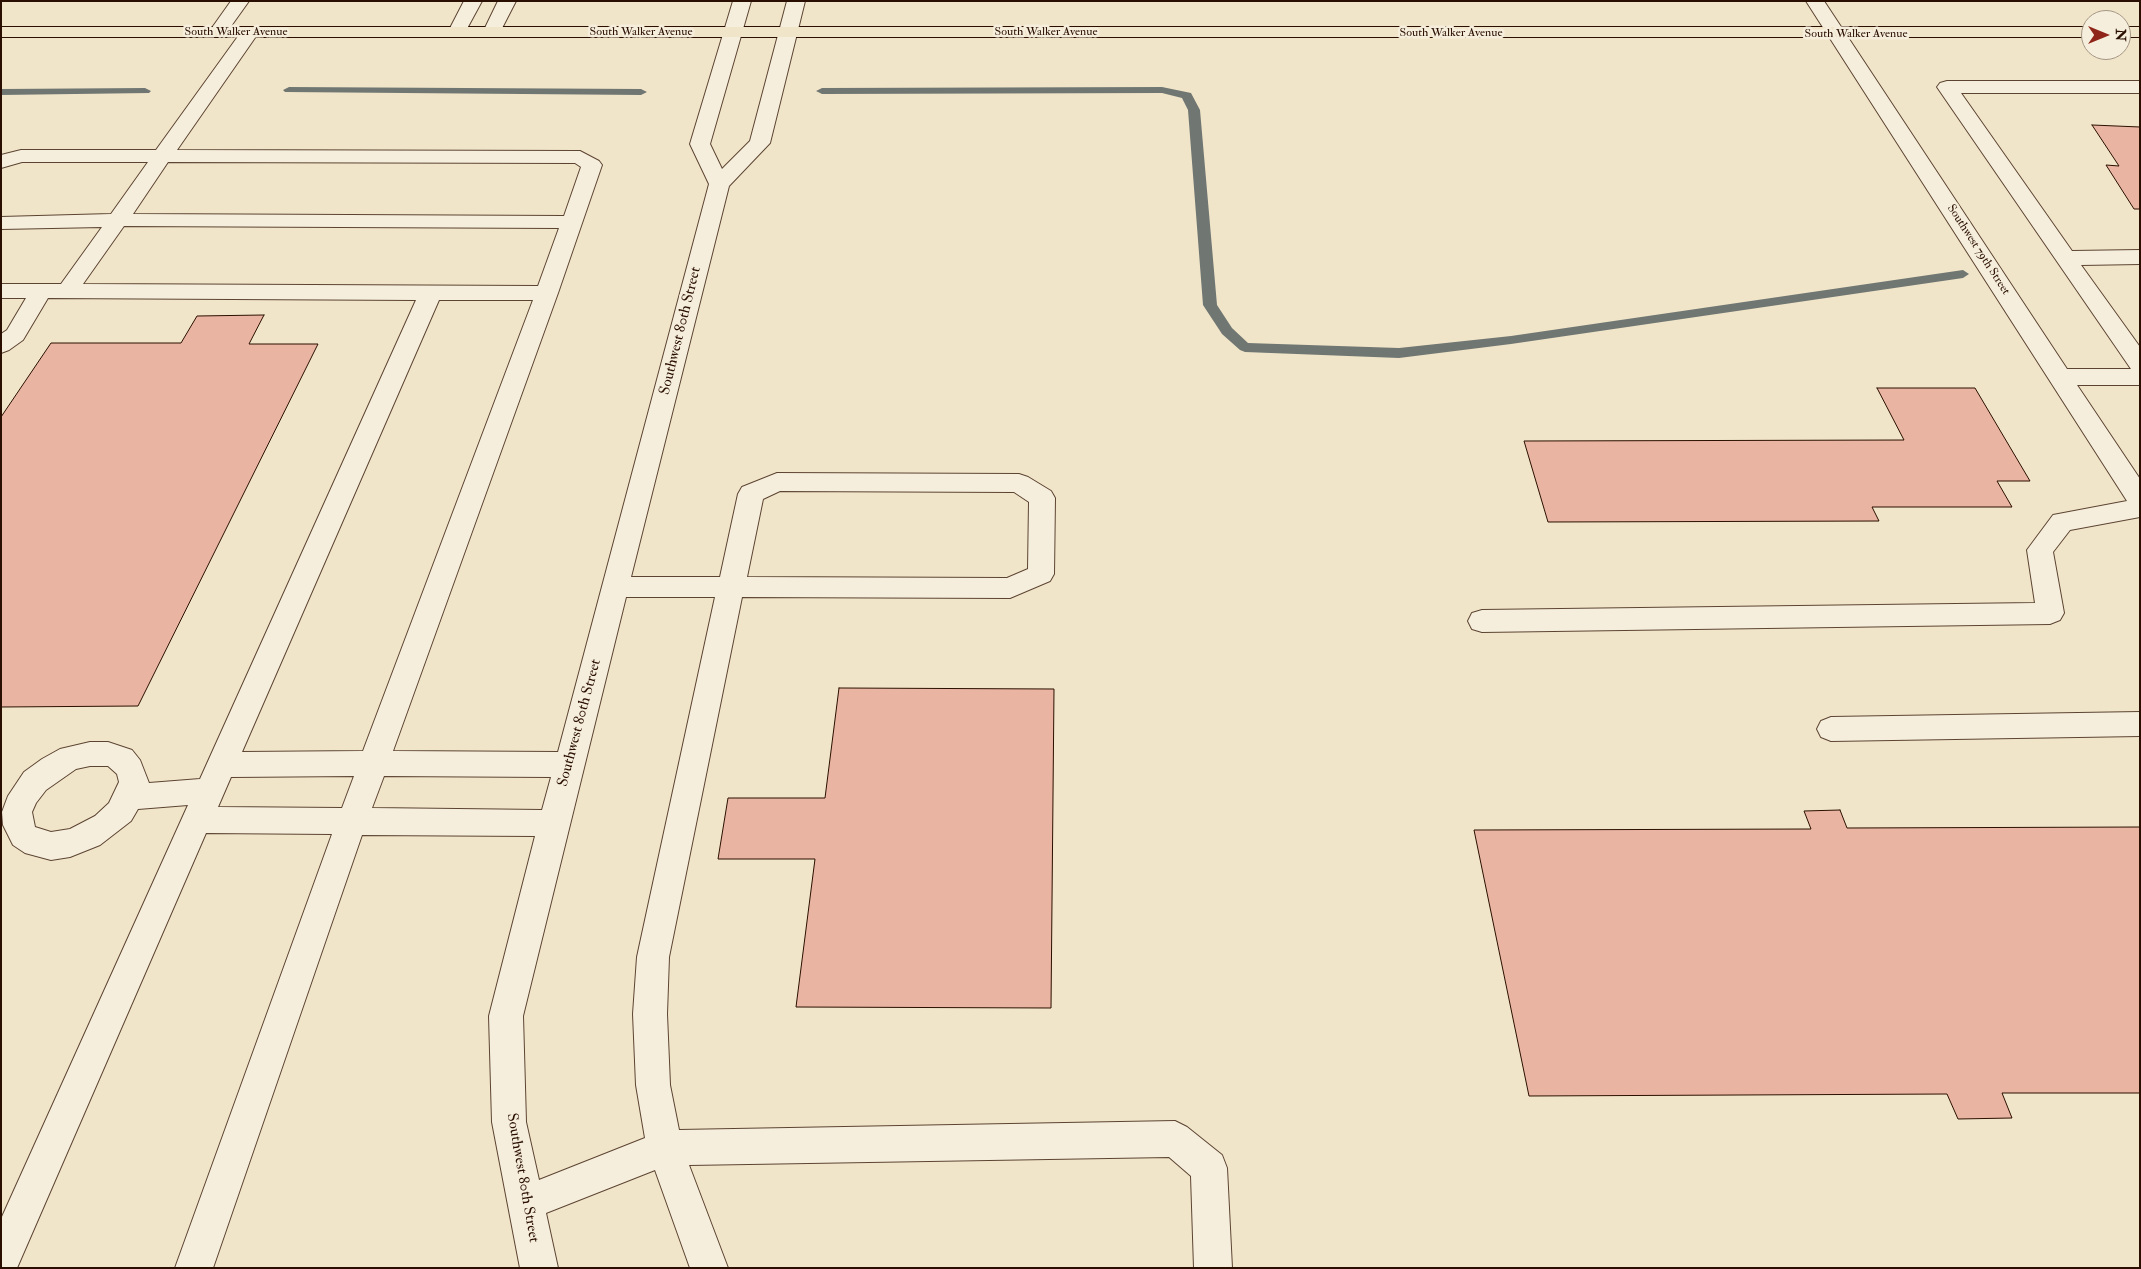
<!DOCTYPE html>
<style>
body{margin:0}
#map{position:relative;width:2141px;height:1269px;overflow:hidden;background:#f1e5c9;font-family:"IM FELL Double Pica",serif}
canvas{display:block}
.frame{position:absolute;inset:0;border:2px solid #2a0f00;pointer-events:none}
.north{position:absolute;left:2081px;top:10px;width:50px;height:50px;box-sizing:border-box;background:#f6eedc;border:1px solid #a49584;border-radius:50%;rotate:90deg;font-size:14px;font-weight:700;line-height:20px;text-align:center;color:#2a0f00}
.north::after{content:'';display:block;margin:auto;width:18px;height:22px;background:#8f2418;clip-path:polygon(50% 0,100% 100%,50% 72%,0 100%)}
</style>
<div id="map">
<canvas width="2141" height="1269"></canvas>
<div class="frame"></div>
<div class="north">N</div>
</div>
<script>
const g = document.querySelector('canvas').getContext('2d');
g.lineJoin = 'round';
const poly = rows => new Path2D(rows.map(r => 'M' + r).join(''));
function fillPath(path, color) { g.fillStyle = color; g.fill(path, 'evenodd'); }
function trace(path, color, width, dash) { g.strokeStyle = color; g.lineWidth = width; g.lineCap = dash ? 'butt' : 'round'; g.setLineDash(dash || []); g.stroke(path); }
function label(font, color, halo, rows, align = 'center') {
  g.font = font + ' "IM FELL Double Pica",serif'; g.lineWidth = 5; g.setLineDash([]); g.textBaseline = 'middle'; g.strokeStyle = halo; g.fillStyle = color; for (const [text, x, y, turn = 0] of rows) {
    g.save(); g.translate(x, y); g.rotate((+turn || 0) * Math.PI / 180); g.textAlign = isNaN(turn) ? turn : align; if (halo) g.strokeText(text, 0, 0); g.fillText(text, 0, 0); g.restore();
  }
}
fillPath(poly([
 [289,87,641,89,647,92,641,95,285,92,283,90,289,87],
 [1162,87,1191,93,1200,110,1217,305,1232,328,1248,343,1399,348,1511,336,1963,270,1969,274,1963,278,1511,344,1399,358,1245,352,1240,350,1222,334,1203,305,1188,110,1182,98,1162,93,822,94,816,91,822,88,1162,87],
 [145,88,151,91,149,93,1,95,1,89,145,88]
]), '#707773');
const building = poly([
 [2092,125,2140,127,2140,209,2134,209,2106,165,2119,166,2092,125],
 [264,315,249,344,318,344,138,706,1,707,1,417,51,343,181,343,197,316,264,315],
 [1877,388,1975,388,2030,481,1997,481,2012,507,1872,507,1879,521,1548,522,1524,441,1904,440,1877,388],
 [839,688,1054,689,1051,1008,796,1007,815,859,718,859,728,798,825,798,839,688],
 [1840,810,1847,828,2140,827,2140,1093,2002,1093,2012,1118,1958,1119,1947,1094,1529,1096,1474,830,1811,829,1804,811,1840,810]
]);
fillPath(building, '#e9b4a1');
trace(building, '#2a0f00', 1);
const minor = poly([
 [231,1,249,1,224,36,212,36,209,32,231,1],
 [464,1,482,1,463,36,451,36,448,32,464,1],
 [498,1,516,1,498,36,486,36,483,32,498,1],
 [733,1,751,1,710,144,722,169,750,141,787,1,805,1,770,143,729,186,631,577,720,577,738,494,742,487,777,473,1019,474,1028,477,1051,491,1055,498,1054,574,1050,581,1010,598,742,597,669,957,667,1014,670,1085,679,1130,1175,1121,1187,1127,1222,1155,1227,1168,1232,1268,1194,1268,1191,1176,1169,1157,689,1165,728,1268,690,1268,655,1170,546,1213,558,1268,520,1268,492,1122,489,1016,535,836,362,835,213,1268,175,1268,332,834,206,833,17,1268,1,1268,1,1219,188,805,138,809,131,821,100,845,70,857,51,860,25,853,13,845,3,825,2,812,8,796,24,772,42,759,60,749,90,742,108,742,132,750,140,760,149,783,200,779,416,300,48,298,23,340,9,350,1,353,1,334,7,330,26,298,1,298,1,284,61,284,102,227,1,229,1,217,111,214,148,162,22,162,1,168,1,155,21,150,156,150,244,28,250,27,256,28,259,32,177,150,580,151,599,161,602,165,558,293,393,751,558,752,709,184,690,144,733,1],
 [168,162,575,163,581,167,564,216,133,214,168,162],
 [124,226,559,228,538,286,83,284,124,226],
 [439,300,533,300,363,751,242,752,439,300],
 [780,491,1014,492,1029,502,1028,569,1007,578,747,577,763,499,780,491],
 [626,597,715,597,637,957,633,1014,636,1085,645,1138,539,1180,526,1122,523,1016,626,597],
 [90,766,108,766,117,774,119,782,109,803,95,816,70,829,51,832,35,827,32,812,36,803,46,790,76,769,90,766],
 [354,776,342,808,218,807,231,777,354,776],
 [384,776,551,777,542,810,372,808,384,776],
 [1806,1,1824,1,2067,369,2131,369,1937,87,1940,83,1947,81,2140,81,2140,93,1961,93,2072,251,2140,250,2140,264,2081,265,2140,347,2140,385,2077,385,2140,479,2140,517,2070,530,2053,552,2064,613,2060,620,2050,624,1482,632,1472,629,1468,621,1472,613,1482,610,2035,603,2027,550,2053,515,2127,501,1806,1],
 [2140,712,2140,736,1831,741,1821,737,1817,729,1821,721,1831,717,2140,712]
]);
const major = poly([
 [1,27,2091,27,2091,37,1,37,1,27],
 [2121,27,2140,27,2140,37,2121,37,2121,27]
]);
trace(minor, '#5c4432', 2);
trace(major, '#2a0f00', 2);
fillPath(minor, '#f6eedc');
fillPath(major, '#f1e5c9');
label('12px', '#2a0f00', '#f6eedc', [
 ["South Walker Avenue",236,32],
 ["South Walker Avenue",641,32],
 ["South Walker Avenue",1046,32],
 ["South Walker Avenue",1451,33],
 ["South Walker Avenue",1856,34],
 ["Southwest 79th Street",1978,250,57]
]);
label('15px', '#2a0f00', '#f6eedc', [
 ["Southwest 80th Street",681,331,-76],
 ["Southwest 80th Street",580,723,-75],
 ["Southwest 80th Street",522,1178,80]
]);
</script>
